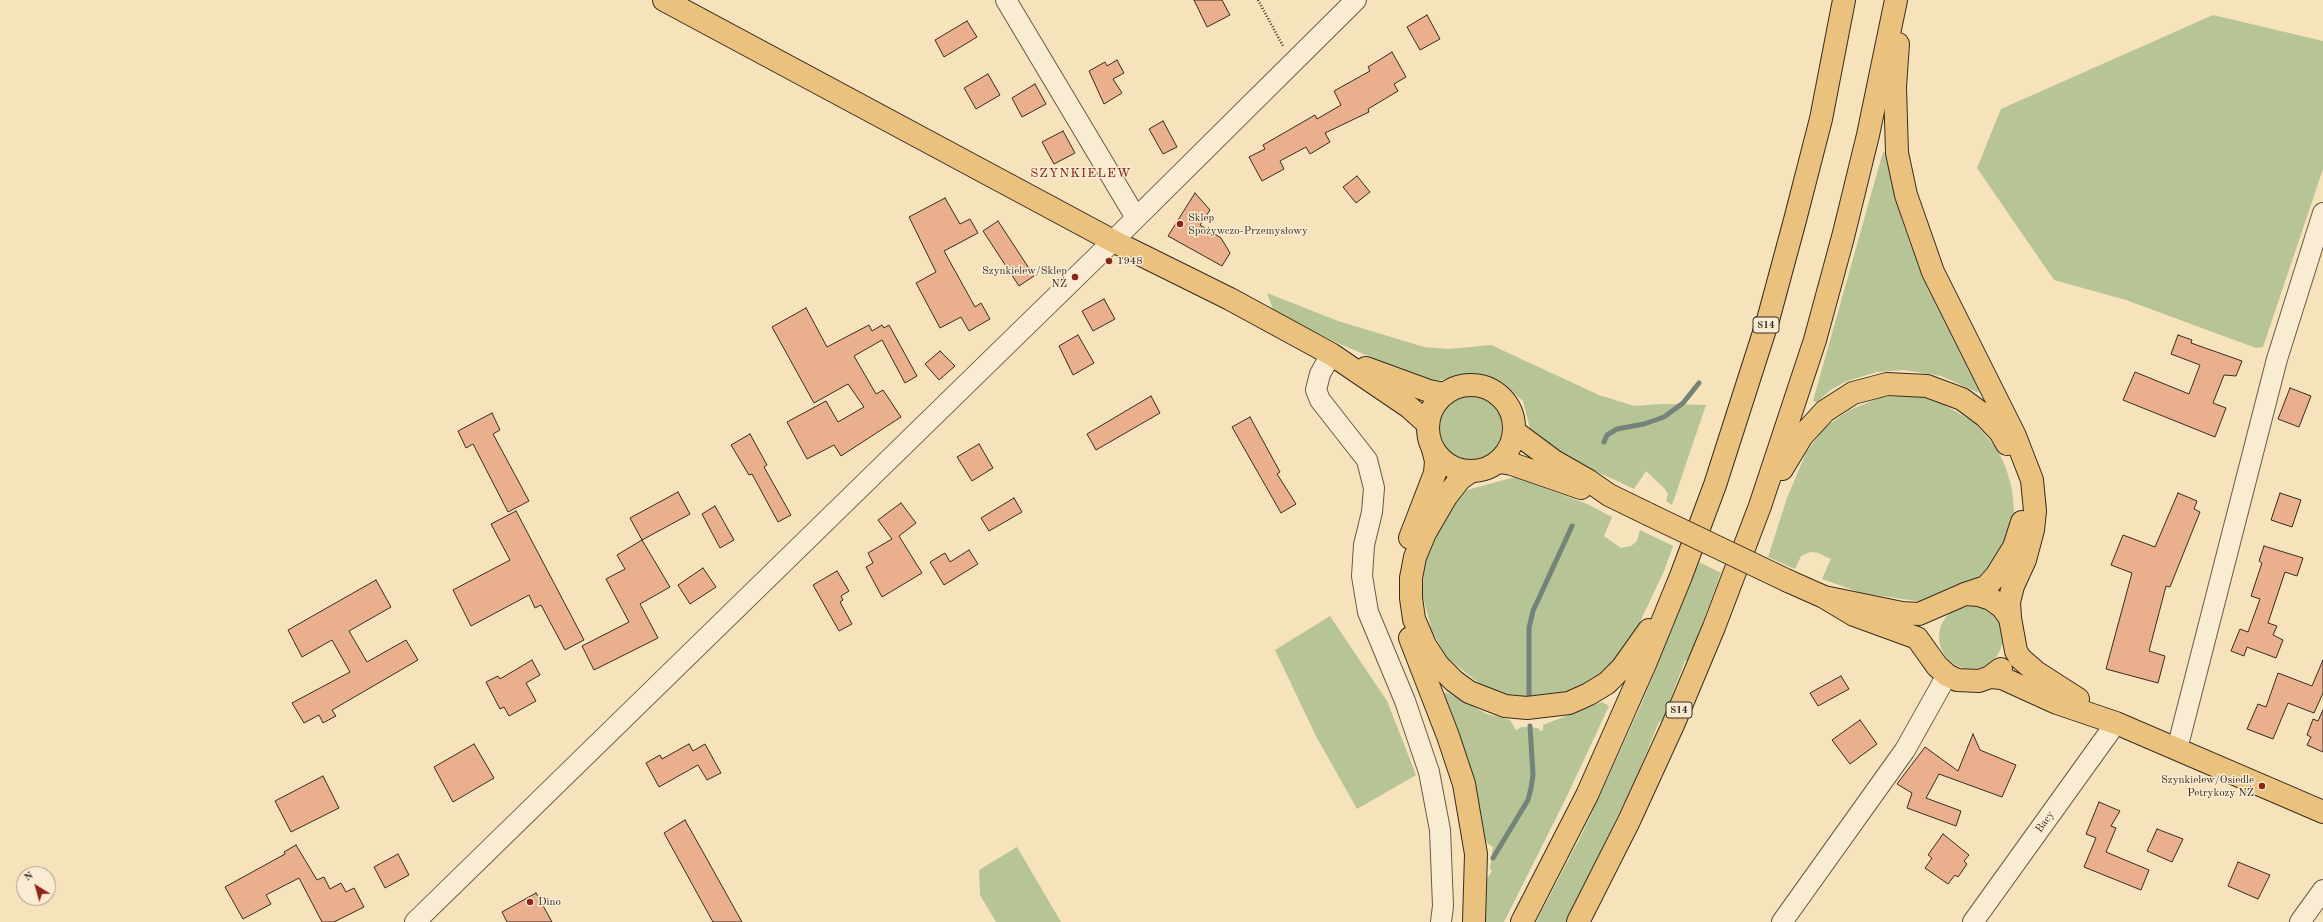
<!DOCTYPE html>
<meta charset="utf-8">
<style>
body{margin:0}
#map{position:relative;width:2323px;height:922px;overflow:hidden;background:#f6e2bb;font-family:"Old Standard TT",serif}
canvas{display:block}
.north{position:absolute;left:16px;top:866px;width:40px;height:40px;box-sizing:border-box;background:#f9ecd3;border:1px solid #ab9f8d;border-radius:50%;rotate:323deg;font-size:11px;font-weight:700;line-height:16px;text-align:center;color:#372c23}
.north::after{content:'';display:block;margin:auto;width:14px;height:18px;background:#8f2418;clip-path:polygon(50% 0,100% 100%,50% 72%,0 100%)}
</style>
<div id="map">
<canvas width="2323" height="922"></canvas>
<div class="north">N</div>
</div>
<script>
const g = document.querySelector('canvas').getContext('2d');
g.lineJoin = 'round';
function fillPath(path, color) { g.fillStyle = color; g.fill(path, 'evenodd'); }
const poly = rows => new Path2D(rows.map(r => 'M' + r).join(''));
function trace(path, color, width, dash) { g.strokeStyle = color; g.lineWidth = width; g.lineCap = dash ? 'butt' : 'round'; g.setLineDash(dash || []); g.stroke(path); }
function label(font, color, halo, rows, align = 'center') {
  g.font = font + ' "Old Standard TT",serif'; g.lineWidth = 3; g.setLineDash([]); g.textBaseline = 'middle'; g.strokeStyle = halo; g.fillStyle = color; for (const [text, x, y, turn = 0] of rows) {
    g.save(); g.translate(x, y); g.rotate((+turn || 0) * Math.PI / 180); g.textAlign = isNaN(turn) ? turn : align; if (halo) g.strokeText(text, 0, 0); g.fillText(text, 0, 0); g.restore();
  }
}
fillPath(poly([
 [2213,15,2323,41,2323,169,2263,347,2256,348,2126,300,2054,280,1977,168,2001,109],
 [1883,152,1886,153,1902,220,1912,248,1978,386,1979,393,1941,376,1904,370,1877,372,1847,381,1832,389,1817,402,1813,401],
 [1267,293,1338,321,1424,347,1449,349,1491,345,1599,395,1634,406,1662,404,1706,405,1672,505,1666,501,1668,494,1665,489,1646,471,1634,489,1572,460,1531,433,1523,401,1508,388,1489,377,1469,374,1431,382,1342,345,1274,312],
 '1439 428a32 32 0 1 1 64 0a32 32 0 1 1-64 0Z',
 [1911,396,1927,398,1941,403,1974,422,1997,449,2006,468,2012,489,2014,511,2012,522,1991,574,1923,602,1862,593,1822,579,1831,559,1818,553,1810,552,1801,556,1795,569,1768,557,1787,498,1806,453,1825,427,1850,410,1881,397],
 [1515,477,1587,504,1612,517,1604,536,1621,548,1631,546,1637,541,1640,530,1673,546,1664,571,1632,639,1606,672,1572,694,1511,698,1489,691,1447,658,1432,631,1422,593,1425,564,1426,554,1448,513,1467,490],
 [1699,562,1721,573,1689,659,1685,661,1662,721,1659,722,1635,780,1566,922,1536,922,1583,832,1641,705],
 '1939 637a32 32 0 1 1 64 0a32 32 0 1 1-64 0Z',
 [1330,616,1387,701,1416,775,1357,809,1316,736,1275,650],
 [1446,692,1487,714,1510,720,1516,730,1522,727,1538,728,1541,731,1543,731,1543,725,1602,702,1609,706,1566,798,1504,922,1484,922,1487,879,1492,871,1490,868,1493,847,1487,843,1484,837,1455,728,1444,695],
 [1017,847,1061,922,996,922,980,895,979,870]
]), '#b6c496');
trace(poly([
 [1604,442,1607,435,1617,429,1644,424,1664,417,1683,403,1699,383],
 [1529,697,1529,628,1533,611,1572,526],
 [1493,858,1528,800,1531,788,1533,775,1530,726]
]), '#748478', 5);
const building = poly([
 [1194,0,1222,0,1230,15,1207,27,1194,0],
 [1427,15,1440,39,1420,50,1407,27,1427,15],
 [967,21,977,37,944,57,935,40,967,21],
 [1392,52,1406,77,1394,84,1398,91,1368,109,1369,112,1325,133,1330,142,1310,154,1306,147,1280,161,1284,169,1262,181,1249,157,1265,149,1263,145,1315,115,1317,119,1341,105,1334,91,1370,71,1368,67,1392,52],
 [1117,60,1124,73,1113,79,1122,93,1104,104,1089,71,1105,62,1107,66,1117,60],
 [988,74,1000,95,976,109,964,88,988,74],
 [1035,84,1046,104,1022,117,1012,98,1035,84],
 [1163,121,1177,147,1163,154,1149,129,1163,121],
 [1063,131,1075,153,1054,164,1042,142,1063,131],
 [1357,176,1370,192,1356,203,1343,187,1357,176],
 [1195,193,1210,210,1200,225,1221,238,1230,253,1222,266,1168,236,1195,193],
 [945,198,960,224,970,219,978,233,944,251,975,307,981,303,990,319,969,331,961,317,940,328,916,283,936,272,909,217,945,198],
 [998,221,1034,276,1019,286,983,231,998,221],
 [1104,299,1115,319,1093,331,1082,311,1104,299],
 [806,308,827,347,869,325,872,331,882,325,884,328,889,325,917,376,905,383,882,340,854,356,876,394,883,390,901,417,841,456,834,445,807,459,787,422,826,401,838,422,864,407,848,384,814,403,772,327,806,308],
 [1078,335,1094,363,1073,375,1059,346,1078,335],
 [2178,335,2192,340,2191,343,2242,361,2236,376,2224,375,2213,403,2226,408,2215,437,2123,400,2135,372,2189,394,2200,365,2171,354,2178,335],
 [940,351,955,366,939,380,925,364,940,351],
 [2290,388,2311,396,2299,427,2278,419,2290,388],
 [1151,396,1160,413,1096,450,1087,434,1151,396],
 [492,413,500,430,493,434,529,501,508,512,473,444,466,448,458,431,492,413],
 [1250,417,1280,472,1277,474,1296,504,1281,513,1232,427,1250,417],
 [750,434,767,465,764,467,791,515,778,522,752,474,749,475,731,445,750,434],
 [979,444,993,468,972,481,957,457,979,444],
 [678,492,690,514,642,540,630,518,678,492],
 [2178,493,2197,501,2194,509,2200,512,2170,587,2166,586,2149,651,2165,656,2158,683,2106,669,2132,573,2111,565,2123,535,2155,547,2178,493],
 [2280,493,2301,500,2292,527,2271,520,2280,493],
 [1014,498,1022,512,989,531,981,518,1014,498],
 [901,503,916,523,899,536,922,573,882,597,866,567,873,563,868,553,892,539,878,520,901,503],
 [715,506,734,540,720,548,702,514,715,506],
 [516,511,584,640,565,650,541,605,535,608,529,595,471,626,453,590,510,560,491,524,516,511],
 [642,540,670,587,640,604,658,638,594,670,582,646,629,622,606,579,625,569,617,555,642,540],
 [2264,546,2303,558,2297,576,2285,572,2268,623,2277,626,2273,635,2283,640,2276,658,2247,647,2244,656,2231,651,2240,629,2248,632,2260,599,2251,596,2262,563,2259,561,2264,546],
 [969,550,978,564,944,585,930,562,945,553,950,562,969,550],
 [703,568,716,587,690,604,678,585,703,568],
 [837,571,849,591,841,596,843,600,840,602,852,624,839,631,813,585,837,571],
 [376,580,391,607,349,631,367,662,406,640,418,660,332,710,336,716,323,723,319,715,304,723,292,703,350,672,332,640,302,657,288,630,376,580],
 [532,660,540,675,526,683,536,701,509,716,504,707,500,709,486,682,498,676,500,679,532,660],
 [2323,660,2323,693,2314,713,2288,703,2273,739,2247,729,2258,704,2266,707,2278,673,2312,686,2323,660],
 [1841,676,1849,689,1818,706,1810,693,1841,676],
 [2323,710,2323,752,2307,745,2311,737,2307,735,2313,719,2318,721,2323,710],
 [1860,720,1877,744,1850,764,1832,740,1860,720],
 [1973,734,1980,750,2016,765,2002,797,1939,774,1926,798,1961,811,1956,826,1907,808,1912,793,1897,784,1925,747,1958,771,1973,734],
 [474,744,494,778,453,802,434,767,474,744],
 [689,744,693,751,705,744,721,773,707,780,698,765,659,787,646,763,660,755,662,759,689,744],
 [323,776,339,808,291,832,275,801,323,776],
 [2099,802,2120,811,2111,826,2116,828,2106,852,2149,870,2141,890,2084,867,2096,838,2086,834,2099,802],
 [685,820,708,861,742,922,713,922,686,873,664,833,685,820],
 [2157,829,2183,839,2172,862,2147,851,2157,829],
 [1943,834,1969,855,1964,861,1967,864,1958,877,1955,875,1948,884,1925,868,1932,858,1928,855,1943,834],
 [296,845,317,880,324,877,330,889,341,883,346,892,354,888,364,907,334,922,322,922,299,878,266,895,271,904,243,919,225,887,285,854,284,852,296,845],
 [398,854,409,875,385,888,374,867,398,854],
 [2238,862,2270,875,2258,899,2228,886,2238,862],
 [536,893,552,922,507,922,502,912,536,893]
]);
fillPath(building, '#eab08d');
trace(building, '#372c23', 1);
const minor = poly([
 [1006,0,1135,216],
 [1331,354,1320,374,1316,390,1320,400,1367,460,1374,488,1372,512,1364,545,1362,576,1368,612,1405,701,1429,772,1440,830,1443,906,1441,922],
 [2177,749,2277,359,2323,213],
 [415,922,1113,241,1356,0],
 [1782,922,1905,750,1947,675],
 [1973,922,2116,723],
 [2300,922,2323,890]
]);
const major = poly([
 [664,0,1113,241,1230,299,1331,354,1409,407,1428,424],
 [1366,368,1429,391,1445,394],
 '1428 428a43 43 0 1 1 86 0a43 43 0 1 1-86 0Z',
 [1515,432,1554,461,1589,481,1609,495,1648,514],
 [1499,462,1512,464,1581,488],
 [1788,581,1824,597,1854,615,1917,638,1937,666,1947,675,1957,680,1979,681,1990,677,2001,669],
 [1824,597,1902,613,1919,614,1965,594,1979,595,1991,599,2002,607,2010,618,2016,651,2020,658,2036,672,2078,699],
 [1990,677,2002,678,2057,703,2116,723,2323,812]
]);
const highway = poly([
 [1898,44,1895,87,1897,153,1906,195,1933,272,2015,436,2032,480,2035,511,2033,530,2025,560,2013,586,2009,602,2010,618],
 [1782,469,1802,436,1825,411,1853,393,1887,384,1927,386,1962,399,1985,416,2000,432,2007,444],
 [1470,472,1460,479,1446,497,1425,533,1415,557,1411,578,1411,598,1414,619,1425,645,1438,665,1454,681,1469,692,1505,706,1527,708,1569,703,1589,694,1607,683,1622,668,1649,630],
 [1410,538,1435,473,1436,461,1433,449],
 [1965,594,1986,587,1996,576,2014,547,2022,522],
 [1410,638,1448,736,1464,784,1476,854,1474,922],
 [1522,922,1587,795,1645,664,1681,576,1715,485,1768,320,1795,220,1821,119,1844,0],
 [1578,922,1629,821,1673,725,1714,627,1760,506,1815,340,1843,237,1868,135,1896,0]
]);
trace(minor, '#675a49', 22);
trace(major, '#372c23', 24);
trace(highway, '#372c23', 24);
trace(poly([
 [1258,0,1283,46]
]), '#372c23', 2.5, [1, 2]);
trace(minor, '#f9ecd3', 20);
trace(major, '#ebc17e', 22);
trace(highway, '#ebc17e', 22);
const majorBridge = poly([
 [1648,514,1788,581]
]);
trace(majorBridge, '#372c23', 24, []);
trace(majorBridge, '#ebc17e', 22);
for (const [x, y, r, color] of [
 [1180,224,4,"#8f2418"],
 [1109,261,4,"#8f2418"],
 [1075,277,4,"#8f2418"],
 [2262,786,4,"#8f2418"],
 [530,902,4,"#8f2418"]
]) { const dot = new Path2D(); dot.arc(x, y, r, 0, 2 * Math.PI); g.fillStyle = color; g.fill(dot); trace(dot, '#f9ecd3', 1.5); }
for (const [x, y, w] of [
 [1766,325,26],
 [1679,710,26]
]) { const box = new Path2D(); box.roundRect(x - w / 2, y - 8, w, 16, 3); g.fillStyle = '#f9ecd3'; g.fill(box); trace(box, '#372c23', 1); }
label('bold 10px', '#372c23', null, [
 ["S14",1766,325],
 ["S14",1679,710]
]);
label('11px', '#372c23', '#f9ecd3', [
 ["Sklep",1188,218],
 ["Spożywczo-Przemysłowy",1188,231],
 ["1948",1117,261],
 ["Szynkielew/Sklep",1067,271,"right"],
 ["NŻ",1067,284,"right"],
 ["Szynkielew/Osiedle",2254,780,"right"],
 ["Petrykozy NŻ",2254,793,"right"],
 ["Dino",538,902]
], 'left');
label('11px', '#372c23', '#f9ecd3', [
 ["Bacy",2045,822,-54]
]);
g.letterSpacing = '1px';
label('13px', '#7a1f14', '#f9ecd3', [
 ["SZYNKIELEW",1081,174]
]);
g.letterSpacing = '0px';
</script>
